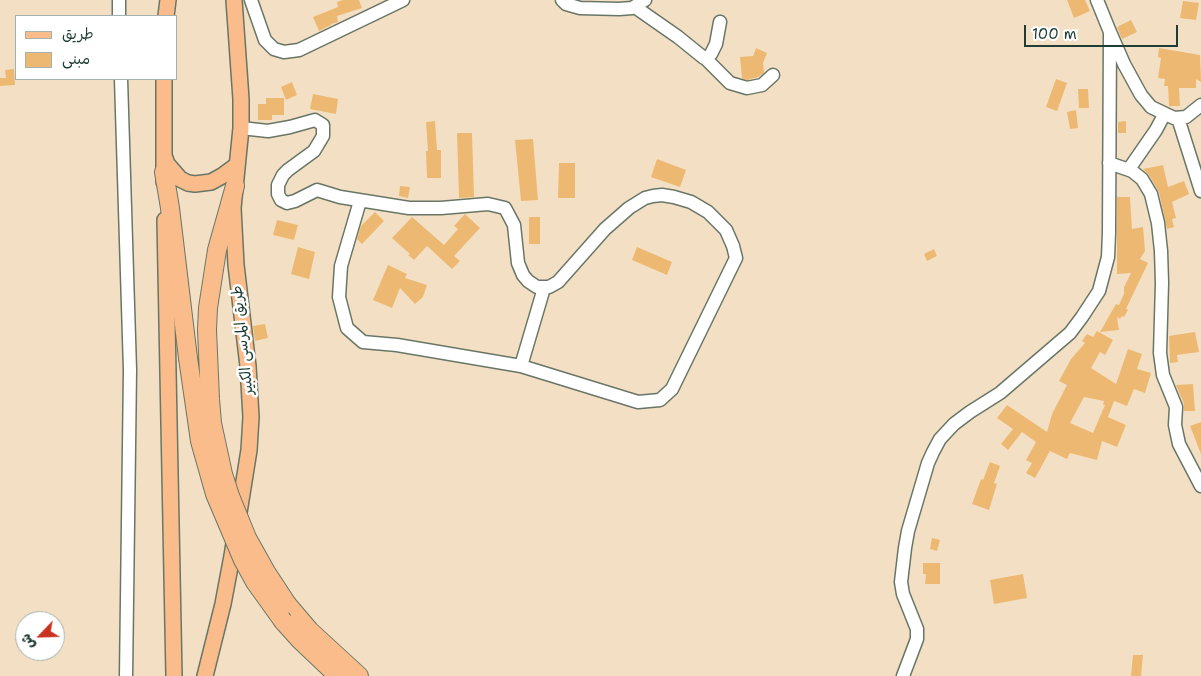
<!DOCTYPE html>
<meta charset="utf-8">
<style>
body{margin:0}
#map{position:relative;width:1201px;height:676px;overflow:hidden;background:#f3e0c4;font-family:"Shantell Sans","Playpen Sans Arabic",sans-serif}
canvas{display:block}
.legend{position:absolute;left:15px;top:15px;width:162px;height:65px;box-sizing:border-box;background:#fff;border:1px solid #a5b1ae;margin:0;padding:6px 9px;list-style:none;font-size:15px;color:#1f3d34}
.legend li{display:flex;align-items:center;gap:10px;height:25px}
.legend b{width:25px;border:1px solid #a5b1ae}
.north{position:absolute;left:15px;top:611px;width:50px;height:50px;box-sizing:border-box;background:#fff;border:1px solid #a5b1ae;border-radius:50%;rotate:246deg;font-size:14px;font-weight:700;line-height:20px;text-align:center;color:#1f3d34}
.north::after{content:'';display:block;margin:auto;width:18px;height:22px;background:#c8321e;clip-path:polygon(50% 0,100% 100%,50% 72%,0 100%)}
.scale{position:absolute;left:1024px;top:25px;width:154px;height:22px;box-sizing:border-box;border:2px solid #1f3d34;border-top:0;padding-left:6px;font-size:15px;line-height:18px;white-space:nowrap;color:#1f3d34;-webkit-text-stroke:4px #fff;paint-order:stroke}
</style>
<div id="map">
<canvas width="1201" height="676"></canvas>
<ul class="legend">
<li><b style="height:6px;background:#fabc8b"></b>طريق</li>
<li><b style="height:14px;background:#edb972"></b>مبنى</li>
</ul>
<div class="north">ش</div>
<div class="scale">100 m</div>
</div>
<script>
const g = document.querySelector('canvas').getContext('2d');
g.lineJoin = 'round';
function fillPath(path, color) { g.fillStyle = color; g.fill(path, 'evenodd'); }
const poly = rows => new Path2D(rows.map(r => 'M' + r).join(''));
function trace(path, color, width, dash) { g.strokeStyle = color; g.lineWidth = width; g.lineCap = dash ? 'butt' : 'round'; g.setLineDash(dash || []); g.stroke(path); }
function label(font, color, halo, rows, align = 'center') {
  g.font = font + ' "Shantell Sans","Playpen Sans Arabic",sans-serif'; g.lineWidth = 5; g.setLineDash([]); g.textBaseline = 'middle'; g.strokeStyle = halo; g.fillStyle = color; for (const [text, x, y, turn = 0] of rows) {
    g.save(); g.translate(x, y); g.rotate((+turn || 0) * Math.PI / 180); g.textAlign = isNaN(turn) ? turn : align; if (halo) g.strokeText(text, 0, 0); g.fillText(text, 0, 0); g.restore();
  }
}
fillPath(poly([
 [343,0,359,0,362,8,337,16,338,22,331,24,331,25,319,31,313,17,338,7,337,2],
 [1067,0,1085,0,1090,11,1074,18],
 [1183,1,1199,3,1196,20,1180,18],
 [1131,20,1137,32,1122,39,1117,27],
 [756,48,767,53,763,63,764,73,758,77,747,80,742,78,740,57,753,56],
 [1159,48,1200,55,1201,82,1196,79,1196,88,1179,88,1180,106,1169,106,1168,86,1164,86,1165,79,1158,78,1161,58,1158,57],
 [14,69,15,85,0,86,0,78,6,78,5,70],
 [1056,79,1067,83,1057,111,1046,107],
 [292,82,297,95,286,100,281,87],
 [1078,89,1088,89,1089,108,1079,108],
 [313,94,338,99,336,114,310,109],
 [266,98,284,98,284,115,272,115,272,120,258,120,258,104,266,104],
 [1076,110,1078,128,1070,129,1067,112],
 [435,121,437,150,441,150,441,178,427,178,426,151,428,151,426,122],
 [1126,121,1126,133,1118,133,1118,122],
 [457,133,472,133,474,197,459,198],
 [533,139,538,200,521,201,515,140],
 [657,159,686,170,680,187,651,177],
 [559,163,575,163,575,198,558,198],
 [1163,165,1168,187,1184,181,1189,194,1172,202,1176,218,1172,219,1174,227,1167,229,1159,192,1149,175,1143,169],
 [400,186,410,187,408,198,399,196],
 [1117,197,1130,197,1132,229,1143,227,1145,251,1140,259,1148,263,1126,309,1128,310,1124,317,1122,316,1120,319,1117,317,1119,330,1100,332,1116,304,1119,305,1124,294,1124,287,1131,273,1117,274],
 [375,212,384,221,362,244,357,239,361,226],
 [465,214,480,228,454,256,460,261,452,269,427,246,414,260,408,255,410,254,392,238,412,217,444,245,458,229,454,226],
 [529,217,540,217,540,244,529,244],
 [277,220,298,225,294,240,273,235],
 [298,247,315,252,309,279,291,274],
 [637,247,672,262,667,275,632,260],
 [934,249,937,256,927,261,924,254],
 [388,265,407,274,405,278,427,285,423,297,415,304,400,288,392,308,373,300],
 [265,324,268,338,255,341,253,326],
 [1097,331,1113,340,1105,355,1100,352,1091,368,1116,384,1128,349,1142,354,1137,369,1151,373,1145,393,1134,389,1127,406,1114,401,1108,417,1126,425,1117,447,1102,441,1097,460,1070,453,1067,459,1050,451,1035,478,1026,473,1032,463,1026,460,1036,442,1022,432,1008,450,1001,444,1013,429,997,418,1007,405,1047,432,1052,414,1067,385,1059,381,1071,359,1085,343,1082,341,1087,334,1093,337],
 [1084,397,1104,401,1103,405,1105,405,1093,433,1070,423],
 [1195,332,1199,352,1177,355,1178,362,1170,363,1169,336],
 [1193,384,1195,411,1184,411,1184,404,1176,385],
 [1201,422,1201,454,1190,426],
 [990,462,1000,466,994,483,997,484,989,510,972,504,981,479,983,480],
 [932,538,940,540,937,551,930,549],
 [923,563,940,563,940,584,925,584,926,574,923,574],
 [1023,574,1027,598,994,604,990,580],
 [1133,655,1143,655,1141,676,1131,676]
]), '#edb972');
const minor = poly([
 [119,0,119,16],
 [251,0,265,40,274,49,284,52,299,50,403,0],
 [562,0,566,4,580,8,619,9,632,8,645,0],
 [1097,0,1110,32],
 [635,7,678,37,704,58,707,58,711,54,716,44,720,22],
 [705,58,730,83,747,88,762,85,773,75],
 [121,79,130,370,126,676],
 [1178,118,1201,191],
 [241,128,268,131,290,127,315,120,323,125,323,136,314,151,288,170,283,175,278,185,278,194,281,200,287,203,295,201,317,190,340,197,409,208,441,208,488,204,505,208,514,225,518,263,523,275,528,281,537,287,549,287,558,282,605,229,629,208,645,198,653,196,662,195,674,197,691,202,708,212,726,230,733,246,736,258,672,389,660,400,638,402,521,366,397,345,363,342,347,328,339,297,341,266,360,201],
 [1109,163,1132,171,1142,179,1151,194,1158,223,1161,251,1162,283,1160,353,1163,375,1176,407,1175,425,1179,444,1201,486],
 [1129,169,1156,130,1164,115],
 [521,366,544,288],
 [903,676,917,639,917,629,903,594,901,582,905,548,908,531,928,463,933,452,940,439,954,424,970,412,1000,393,1070,333,1082,317,1099,291,1108,257,1109,233,1110,32,1124,64,1141,95,1151,107,1174,118,1186,117,1201,105]
]);
const major = poly([
 [166,16,168,0],
 [164,79,164,182],
 [165,158,167,164,180,179,188,183,195,184,211,182,222,176,237,165],
 [165,220,174,676],
 [205,676,223,604,232,556,249,450,251,417,248,366,236,265,233,208,241,128,241,99,234,0]
]);
const highway = poly([
 [164,172,170,208,188,358],
 [207,330,208,308,217,250,235,186],
 [287,604,310,631,359,676],
 [283,621,300,640,338,676]
]);
trace(minor, '#697666', 15);
trace(major, '#697666', 18);
trace(highway, '#697666', 20);
trace(minor, '#fff', 12);
trace(major, '#fabc8b', 15);
trace(highway, '#fabc8b', 18);
const highwayBridge = poly([
 [207,330,210,399,212,423,223,474,230,496,247,538,266,572,287,604],
 [188,358,200,441,215,494,243,560,255,582,283,621]
]);
trace(highwayBridge, '#697666', 20, []);
trace(highwayBridge, '#fabc8b', 18);
label('15px', '#1f3d34', '#fff', [
 ["طريق المرسى الكبير",243,340,-96]
]);
</script>
